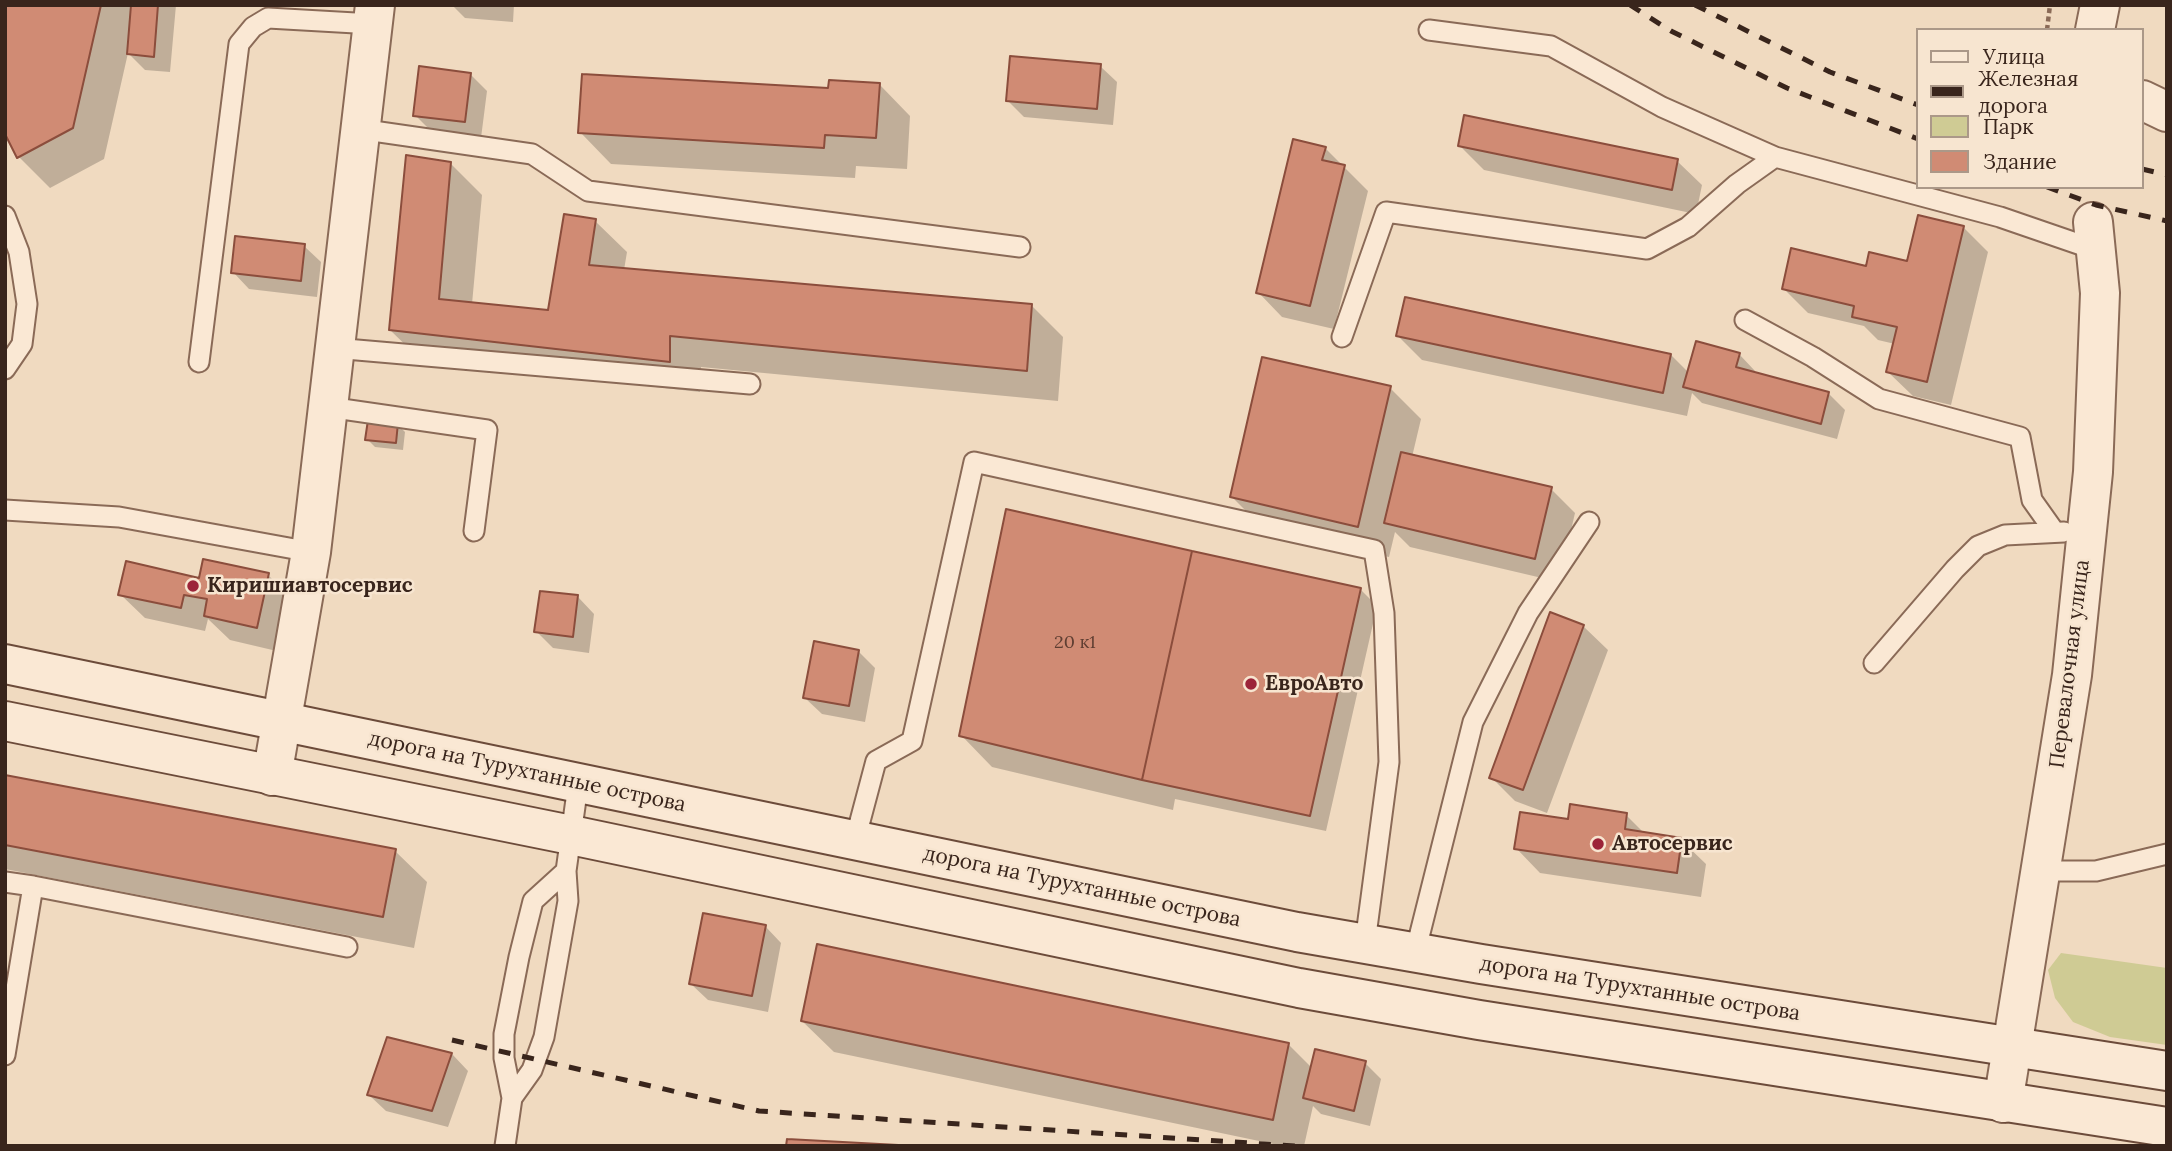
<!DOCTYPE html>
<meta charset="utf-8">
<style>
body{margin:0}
#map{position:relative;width:2172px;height:1151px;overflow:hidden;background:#f0dac0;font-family:Lora,serif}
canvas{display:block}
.frame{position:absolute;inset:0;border:7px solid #39251c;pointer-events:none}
.legend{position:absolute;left:1916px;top:28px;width:228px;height:161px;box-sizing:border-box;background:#f7e5d0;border:2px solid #ab9888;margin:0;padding:9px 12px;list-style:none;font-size:21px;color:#39251c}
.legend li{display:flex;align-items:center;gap:14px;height:35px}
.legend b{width:35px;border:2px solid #ab9888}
</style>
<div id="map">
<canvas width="2172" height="1151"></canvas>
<div class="frame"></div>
<ul class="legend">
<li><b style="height:9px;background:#fae8d4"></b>Улица</li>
<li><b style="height:9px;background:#39251c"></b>Железная дорога</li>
<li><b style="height:19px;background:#cfcb94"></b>Парк</li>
<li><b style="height:19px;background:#d08b74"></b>Здание</li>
</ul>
</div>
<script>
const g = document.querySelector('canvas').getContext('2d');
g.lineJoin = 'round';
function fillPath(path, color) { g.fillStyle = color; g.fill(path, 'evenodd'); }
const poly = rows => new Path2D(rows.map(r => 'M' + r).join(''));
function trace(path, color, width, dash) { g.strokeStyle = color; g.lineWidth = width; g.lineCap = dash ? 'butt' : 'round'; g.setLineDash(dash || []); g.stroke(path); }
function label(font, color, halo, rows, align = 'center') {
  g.font = font + ' Lora,serif'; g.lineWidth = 5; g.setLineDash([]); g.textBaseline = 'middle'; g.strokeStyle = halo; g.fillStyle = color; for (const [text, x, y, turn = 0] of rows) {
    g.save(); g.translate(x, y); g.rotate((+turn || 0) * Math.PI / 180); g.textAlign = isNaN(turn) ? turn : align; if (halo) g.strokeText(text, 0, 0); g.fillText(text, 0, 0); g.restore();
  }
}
fillPath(poly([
 [2061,953,2167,968,2167,1045,2110,1037,2073,1022,2055,998,2048,970]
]), '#cfcb94');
fillPath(poly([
 [5,5,130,5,131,9,133,5,176,5,170,72,145,70,128,53,104,159,50,188,19,157],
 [452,5,514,5,513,22,465,18],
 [1100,66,1117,82,1113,125,1024,117,1008,101],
 [471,75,487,91,481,138,431,131,415,115],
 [879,84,910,116,907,169,856,166,855,178,611,164,580,132],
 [1460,146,1677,161,1702,185,1696,214,1484,170],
 [1325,148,1368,191,1334,329,1282,317,1258,292],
 [451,164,482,195,472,304,550,312,595,221,627,252,624,270,1032,306,1063,337,1058,401,701,367,700,392,422,361,390,330],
 [1963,227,1988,252,1951,405,1913,396,1888,372,1895,344,1878,340,1864,326,1808,313,1784,289,1867,268,1908,263],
 [304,246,321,262,317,297,249,289,233,272],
 [1398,336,1671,355,1689,373,1739,354,1755,371,1754,374,1828,393,1845,410,1837,439,1702,403,1692,393,1687,416,1422,360],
 [1390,388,1421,419,1412,457,1551,489,1575,513,1559,582,1410,547,1395,532,1389,557,1263,528,1231,496],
 [397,424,405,432,403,450,375,447,367,439],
 [1008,511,1361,590,1377,606,1326,831,1175,799,1173,810,992,767,961,735],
 [268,575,292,599,281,652,230,640,208,619,205,631,145,618,120,594,200,580],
 [578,597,594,614,589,653,553,648,536,631],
 [1583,626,1608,650,1547,813,1515,801,1491,777],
 [858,651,875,668,865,722,822,714,805,698],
 [5,777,395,851,427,882,414,948,5,869],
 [1626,815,1646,835,1681,840,1706,864,1701,897,1540,873,1516,848,1569,821],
 [765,926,781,943,768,1012,708,1000,691,984],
 [802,1021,1288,1044,1312,1068,1365,1063,1381,1079,1370,1126,1321,1114,1313,1106,1304,1146,1283,1146,834,1052],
 [452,1054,468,1071,448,1127,386,1111,369,1095]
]), '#0003');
const building = poly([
 [5,5,101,5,73,128,17,158,5,134,5,5],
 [131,5,158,5,154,57,127,54,131,5],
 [1010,56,1101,64,1097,109,1006,101,1010,56],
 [419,66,471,73,465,122,413,116,419,66],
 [582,74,828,88,829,80,880,83,876,138,825,135,824,148,578,133,582,74],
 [1464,115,1678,159,1672,190,1458,146,1464,115],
 [1293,139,1326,147,1322,160,1345,165,1310,306,1256,293,1293,139],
 [406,155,451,162,439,299,548,310,564,214,596,219,589,265,1032,304,1027,371,670,336,670,362,389,330,406,155],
 [1918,215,1964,226,1927,382,1886,372,1897,327,1852,317,1854,306,1782,289,1791,248,1866,266,1869,252,1907,261,1918,215],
 [235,236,305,244,301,281,231,273,235,236],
 [1405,297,1671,354,1663,393,1396,336,1405,297],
 [1696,341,1740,353,1736,367,1829,392,1821,424,1683,387,1696,341],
 [1262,357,1391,386,1358,527,1230,497,1262,357],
 [368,420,398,423,396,443,365,440,368,420],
 [1401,452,1552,487,1535,559,1384,523,1401,452],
 [1006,509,1192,551,1142,780,959,736,1006,509],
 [1192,551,1361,588,1310,816,1142,780,1192,551],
 [203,559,269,573,257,628,204,616,207,599,184,595,181,608,118,595,126,561,199,578,203,559],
 [540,591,578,595,573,637,534,632,540,591],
 [1550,612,1584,625,1523,790,1489,778,1550,612],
 [814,641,859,650,849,706,803,698,814,641],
 [5,775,396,849,383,917,5,845,5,775],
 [1570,804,1627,813,1625,829,1682,838,1677,873,1514,849,1520,812,1568,819,1570,804],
 [703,913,766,925,752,996,689,984,703,913],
 [817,944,1289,1043,1273,1120,801,1021,817,944],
 [387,1037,452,1053,432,1111,367,1095,387,1037],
 [1315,1049,1366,1061,1354,1111,1303,1098,1315,1049],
 [787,1139,917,1146,786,1146,787,1139]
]);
fillPath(building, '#d08b74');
trace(building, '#8b4d3c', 2);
const lane = poly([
 [1429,30,1551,46,1662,107,1775,157,2000,217,2096,250],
 [359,129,532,154,588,191,1020,247],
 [5,216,19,252,27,304,22,344,5,369],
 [1745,320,1813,357,1879,399,2020,437,2032,500,2054,531],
 [1342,337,1386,212,1647,249,1688,227,1737,184,1775,157],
 [334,348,750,384],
 [199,362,239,44,253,27,268,18,373,24],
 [328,407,487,430,474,531],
 [5,510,119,517,311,552],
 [1874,663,1955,569,1978,546,2005,535,2064,532],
 [855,840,876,761,912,741,974,462,1374,550,1384,613,1389,762,1365,943],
 [2040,871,2096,871,2167,854],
 [5,882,33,886,5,1055],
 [33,886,347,947],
 [1415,953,1473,722,1528,613,1589,522],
 [512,1098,532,1070,544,1037,568,901,566,871,578,785],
 [505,1146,512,1098,504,1058,504,1034,519,957,533,901,566,871]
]);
const street = poly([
 [2095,30,2100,5],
 [2142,100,2167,112],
 [272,776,311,552,375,5],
 [2003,1103,2072,675,2093,472,2100,293,2093,222]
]);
const secondary = poly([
 [5,664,1297,932,1481,964,2167,1071],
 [5,721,571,835,1299,988,1479,1020,2167,1127]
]);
trace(lane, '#8a6a57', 23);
trace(street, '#8a6a57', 42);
trace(secondary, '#6c4b3a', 42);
trace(poly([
 [2047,30,2050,5]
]), '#8a6a57', 4.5, [5, 3.5]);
trace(lane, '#fae8d4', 19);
trace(street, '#fae8d4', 38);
trace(secondary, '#fae8d4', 38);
trace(poly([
 [1630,5,1671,31,1787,88,1918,139],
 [1695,5,1830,72,1918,105],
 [2142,169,2167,175],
 [2047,187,2096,205,2167,221],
 [452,1040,759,1111,1295,1146]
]), '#39251c', 5, [12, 12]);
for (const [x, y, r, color] of [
 [193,586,7,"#9c2439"],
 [1251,684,7,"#9c2439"],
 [1598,844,7,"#9c2439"]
]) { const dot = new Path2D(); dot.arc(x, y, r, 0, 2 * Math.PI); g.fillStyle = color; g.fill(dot); trace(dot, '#f7e5d0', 2.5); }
label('18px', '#5f3e32', null, [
 ["20 к1",1075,643]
]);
label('bold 21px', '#39251c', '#f7e5d0', [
 ["Киришиавтосервис",207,586],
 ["ЕвроАвто",1265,684],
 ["Автосервис",1612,844]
], 'left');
label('21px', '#39251c', '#f7e5d0', [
 ["Перевалочная улица",2070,664,-83],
 ["дорога на Турухтанные острова",527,772,12],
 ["дорога на Турухтанные острова",1082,887,12],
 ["дорога на Турухтанные острова",1640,989,9]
]);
</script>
